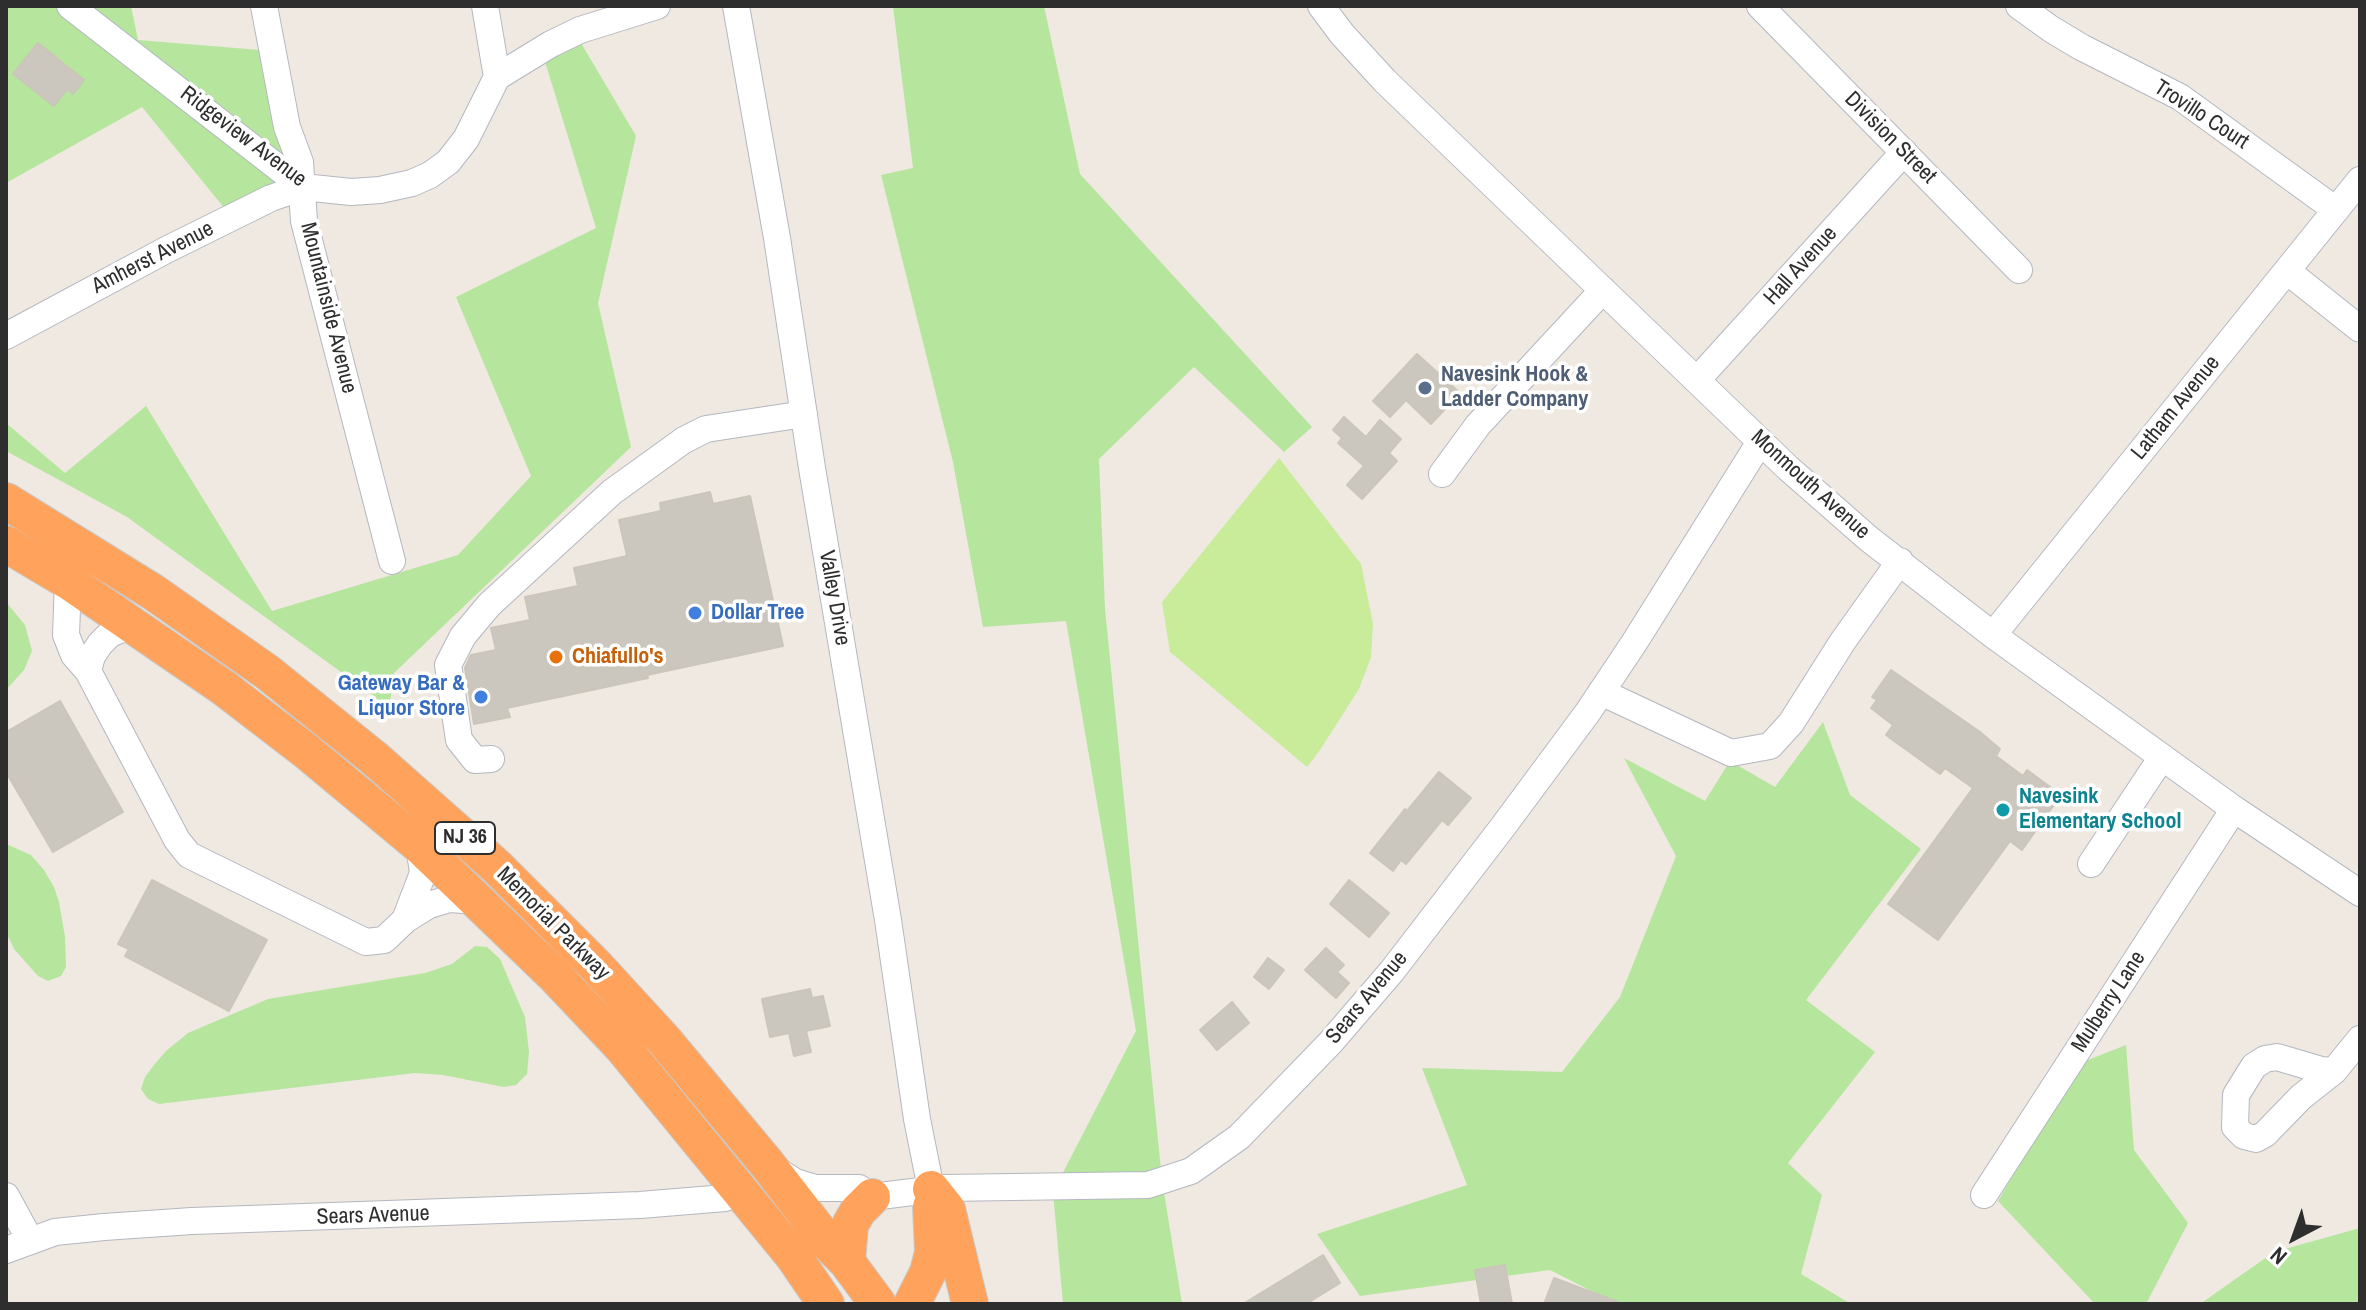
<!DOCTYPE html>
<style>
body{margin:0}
#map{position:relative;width:2366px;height:1310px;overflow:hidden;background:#efe9e1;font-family:"Archivo Narrow",sans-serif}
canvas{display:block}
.frame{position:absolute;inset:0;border:8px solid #2e2e2e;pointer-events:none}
.north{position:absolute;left:2254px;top:1198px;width:80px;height:80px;-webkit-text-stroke:6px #fff;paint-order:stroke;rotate:221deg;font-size:22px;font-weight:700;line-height:32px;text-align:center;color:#2e2e2e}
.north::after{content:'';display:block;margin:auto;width:28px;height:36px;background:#2e2e2e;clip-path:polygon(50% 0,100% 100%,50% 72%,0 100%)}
</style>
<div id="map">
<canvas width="2366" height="1310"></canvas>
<div class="frame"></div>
<div class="north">N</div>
</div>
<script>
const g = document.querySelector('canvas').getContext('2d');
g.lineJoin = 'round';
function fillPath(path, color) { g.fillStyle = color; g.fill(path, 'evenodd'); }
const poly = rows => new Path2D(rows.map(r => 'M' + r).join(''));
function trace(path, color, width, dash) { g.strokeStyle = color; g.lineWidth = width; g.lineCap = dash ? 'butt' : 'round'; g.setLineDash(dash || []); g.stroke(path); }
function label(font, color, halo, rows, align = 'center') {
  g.font = font + ' "Archivo Narrow",sans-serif'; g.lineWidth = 7; g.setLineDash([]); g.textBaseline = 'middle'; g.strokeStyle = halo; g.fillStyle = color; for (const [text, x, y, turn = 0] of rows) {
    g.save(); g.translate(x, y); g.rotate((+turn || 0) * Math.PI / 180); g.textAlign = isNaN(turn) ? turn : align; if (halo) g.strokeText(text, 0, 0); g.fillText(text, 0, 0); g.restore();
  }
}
fillPath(poly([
 [6,6,131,6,138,40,272,51,300,185,230,215,142,107,6,183],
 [893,6,1044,6,1080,174,1312,427,1284,452,1194,367,1099,459,1105,609,1162,1180,1182,1304,1063,1304,1053,1192,1136,1031,1066,621,983,627,953,462,881,175,913,168],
 [571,26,636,136,598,303,631,447,394,673,389,710,374,696,127,517,6,451,6,423,65,473,146,406,272,611,458,555,531,476,456,297,596,228,539,42],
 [6,602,25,625,32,651,24,670,6,690],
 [1823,722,1850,795,1921,849,1806,1000,1875,1052,1788,1163,1822,1195,1801,1274,1851,1304,1617,1304,1550,1270,1360,1296,1317,1234,1467,1185,1422,1068,1562,1072,1620,997,1676,856,1624,758,1705,801,1730,761,1775,787],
 [6,844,31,855,44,870,54,887,59,902,65,937,66,967,61,976,48,981,38,976,14,949,6,932],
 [475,946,487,947,500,959,525,1017,529,1052,527,1074,516,1085,504,1087,443,1075,415,1073,159,1104,148,1099,141,1089,145,1077,154,1065,166,1051,188,1033,268,999,425,973,452,964],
 [2126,1045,2134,1150,2188,1223,2146,1304,2095,1304,1998,1201,2078,1064],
 [2360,1228,2360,1304,2200,1304,2274,1252]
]), '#b6e59e');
fillPath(poly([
 [1279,458,1361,564,1373,624,1371,657,1359,689,1320,750,1307,767,1170,652,1162,602]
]), '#c9ec9a');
const building = poly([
 [38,43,84,80,73,94,67,89,54,106,13,74,38,43],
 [1417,354,1460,393,1431,424,1406,400,1390,417,1373,401,1417,354],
 [1344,417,1366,437,1380,420,1401,439,1389,453,1397,461,1362,499,1347,485,1364,466,1338,443,1342,438,1333,430,1344,417],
 [710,492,713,504,750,496,783,646,647,675,648,678,507,708,510,717,474,724,465,668,471,655,496,650,491,628,530,620,525,597,578,586,574,568,627,556,619,520,661,511,660,503,710,492],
 [1891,670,1980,732,2000,749,1996,756,2023,776,2027,770,2061,795,2022,850,2010,841,1938,940,1888,904,1973,788,1945,768,1940,774,1886,735,1893,725,1871,708,1877,700,1872,697,1891,670],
 [60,701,123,812,53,852,6,772,6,732,60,701],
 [1439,772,1471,798,1448,825,1442,820,1406,864,1401,860,1393,871,1370,853,1405,809,1407,811,1439,772],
 [152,880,267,940,229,1011,125,956,129,949,118,944,152,880],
 [1349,880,1389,913,1369,937,1330,904,1349,880],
 [1326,948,1344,965,1337,972,1349,983,1336,998,1305,970,1326,948],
 [1268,958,1284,970,1269,989,1254,977,1268,958],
 [810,989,812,998,823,996,830,1026,806,1031,811,1052,794,1056,789,1033,770,1037,762,999,810,989],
 [1232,1002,1249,1023,1217,1050,1200,1030,1232,1002],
 [1323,1255,1340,1283,1306,1304,1243,1304,1323,1255],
 [1505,1265,1512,1304,1481,1304,1475,1270,1505,1265],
 [1554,1278,1618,1302,1617,1304,1544,1304,1554,1278]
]);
fillPath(building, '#cbc7bf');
trace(building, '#cbc5ba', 2);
const minor = poly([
 [70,6,303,187,351,192,380,190,412,183,430,175,448,162,466,139,497,77,551,44,580,30,657,6],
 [264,6,287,127,300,162,304,221,392,561],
 [485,6,497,77],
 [736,6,777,238,812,468,888,920,917,1119,931,1189],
 [1321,6,1342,34,1385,81,1788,468,1869,539,1993,635,2234,809,2360,893],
 [1760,6,2019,270],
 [2019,6,2051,29,2081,47,2180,97,2336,210],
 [2287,271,2360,329],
 [6,336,166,250,271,198,303,187],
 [1697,380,1904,152],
 [1442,474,1478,425,1603,290],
 [68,581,66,635,74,655,88,671,177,840,189,855,366,942,384,940,405,920,429,905,449,899,479,901],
 [1993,635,2360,180],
 [88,671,92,656,100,644,110,634,133,625],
 [1601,692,1731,753,1770,746,1791,723,1843,641,1900,561],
 [491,759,475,760,459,740,448,665,463,636,489,605,612,492,684,440,706,429,804,414],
 [2091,864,2162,757],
 [405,920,423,873,419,845],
 [2334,1071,2321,1070,2277,1057,2265,1059,2254,1066,2236,1095,2235,1127,2244,1136,2256,1139,2265,1134,2301,1097,2334,1071,2360,1039],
 [775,1169,795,1182,815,1188,859,1188,872,1197,945,1188,1148,1185,1191,1171,1239,1137,1330,1043,1392,971,1502,828,1588,712,1634,643,1760,442],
 [1984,1195,2234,809],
 [6,1196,30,1240],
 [6,1250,55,1232,104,1227,192,1221,640,1205,725,1198,739,1188]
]);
const highway = poly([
 [6,501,153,592,267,672,374,758,497,867,596,966,664,1040,768,1165,829,1244,847,1262,878,1304],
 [6,544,68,581,224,688,306,751,419,845,554,975,623,1048,794,1257,826,1304],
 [931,1189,947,1209,970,1304],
 [847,1262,850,1225,858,1211,872,1197],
 [912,1304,928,1272,933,1252,931,1207]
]);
trace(minor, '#b4b7c1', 28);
trace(highway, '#c9c9c9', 38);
trace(minor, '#fff', 26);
trace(highway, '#ffa35c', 36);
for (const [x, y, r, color] of [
 [1425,388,8,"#5c6f8a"],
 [695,613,8,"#3f7fe0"],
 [556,657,8,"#e8710a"],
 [481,697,8,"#3f7fe0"],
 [2003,810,8,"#0f9aa8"]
]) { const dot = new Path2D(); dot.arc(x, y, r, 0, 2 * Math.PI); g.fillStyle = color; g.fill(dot); trace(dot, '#fff', 3); }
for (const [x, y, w] of [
 [465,838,60]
]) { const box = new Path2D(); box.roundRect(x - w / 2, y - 16, w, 32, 6); g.fillStyle = '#fff'; g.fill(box); trace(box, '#2e2e2e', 2); }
label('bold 20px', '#2e2e2e', null, [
 ["NJ 36",465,838]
]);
label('22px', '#2e2e2e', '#fff', [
 ["Trovillo Court",2201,115,33],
 ["Ridgeview Avenue",243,137,37],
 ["Division Street",1890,138,45],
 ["Amherst Avenue",153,258,-27],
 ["Hall Avenue",1801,266,-48],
 ["Mountainside Avenue",328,308,76],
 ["Latham Avenue",2176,408,-51],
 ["Monmouth Avenue",1810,485,42],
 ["Valley Drive",834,598,80],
 ["Memorial Parkway",553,924,45],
 ["Sears Avenue",1367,998,-50],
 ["Mulberry Lane",2109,1002,-57],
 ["Sears Avenue",373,1216,-2]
]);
label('bold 22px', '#4e5e75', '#fff', [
 ["Navesink Hook &",1441,375],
 ["Ladder Company",1441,400]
], 'left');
label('bold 22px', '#366cbe', '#fff', [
 ["Dollar Tree",711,613],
 ["Gateway Bar &",465,684,"right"],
 ["Liquor Store",465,709,"right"]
], 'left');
label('bold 22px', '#c56008', '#fff', [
 ["Chiafullo's",572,657]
], 'left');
label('bold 22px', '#0d838f', '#fff', [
 ["Navesink",2019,797],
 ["Elementary School",2019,822]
], 'left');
</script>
